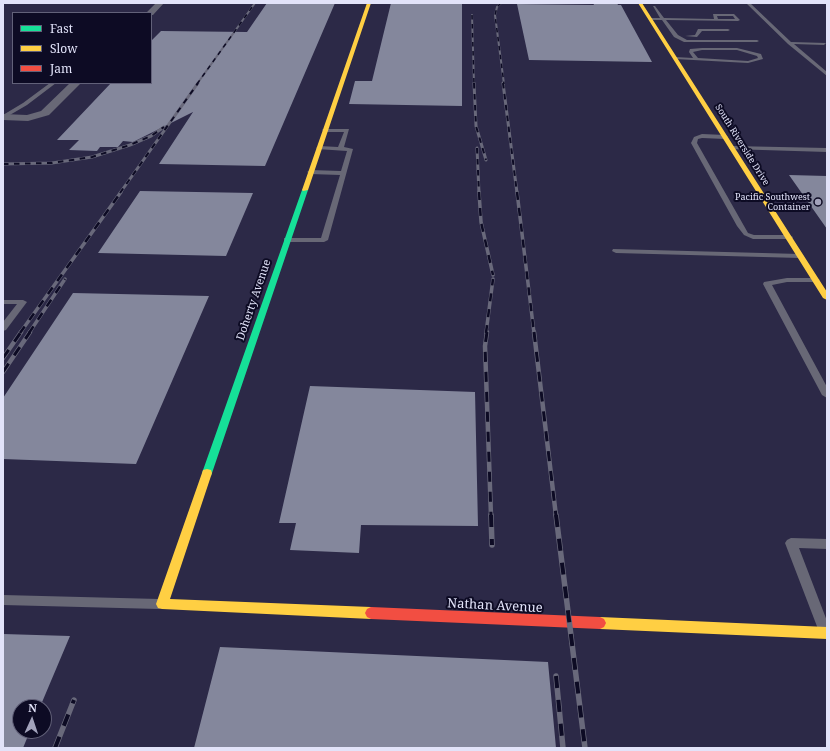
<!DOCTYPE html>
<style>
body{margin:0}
#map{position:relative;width:830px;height:751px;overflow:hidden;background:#2c2947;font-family:"Noto Serif",serif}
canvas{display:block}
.frame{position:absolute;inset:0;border:4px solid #e2e3f9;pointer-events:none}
.legend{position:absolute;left:12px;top:12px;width:140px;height:72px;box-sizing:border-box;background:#0d0b24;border:1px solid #626179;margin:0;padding:5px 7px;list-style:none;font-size:12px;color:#e2e3f9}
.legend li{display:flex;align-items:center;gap:8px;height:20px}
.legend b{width:20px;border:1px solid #626179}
.north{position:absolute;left:12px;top:699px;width:40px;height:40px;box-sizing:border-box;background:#0d0b24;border:1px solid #626179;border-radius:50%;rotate:3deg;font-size:11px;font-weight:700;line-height:16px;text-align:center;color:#e2e3f9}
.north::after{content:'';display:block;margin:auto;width:14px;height:18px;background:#a2a2bb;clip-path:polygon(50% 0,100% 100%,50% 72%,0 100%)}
</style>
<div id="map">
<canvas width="830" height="751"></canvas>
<div class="frame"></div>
<ul class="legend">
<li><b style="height:5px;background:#16e098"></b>Fast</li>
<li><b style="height:5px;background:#ffcf43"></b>Slow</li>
<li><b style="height:5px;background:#f24e42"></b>Jam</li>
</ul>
<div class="north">N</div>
</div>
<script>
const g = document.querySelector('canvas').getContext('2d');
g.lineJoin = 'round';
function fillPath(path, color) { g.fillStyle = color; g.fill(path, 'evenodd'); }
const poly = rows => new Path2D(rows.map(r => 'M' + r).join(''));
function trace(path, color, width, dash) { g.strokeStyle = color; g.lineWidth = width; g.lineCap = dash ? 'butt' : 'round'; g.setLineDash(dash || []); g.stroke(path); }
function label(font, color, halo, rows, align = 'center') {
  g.font = font + ' "Noto Serif",serif'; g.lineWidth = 4; g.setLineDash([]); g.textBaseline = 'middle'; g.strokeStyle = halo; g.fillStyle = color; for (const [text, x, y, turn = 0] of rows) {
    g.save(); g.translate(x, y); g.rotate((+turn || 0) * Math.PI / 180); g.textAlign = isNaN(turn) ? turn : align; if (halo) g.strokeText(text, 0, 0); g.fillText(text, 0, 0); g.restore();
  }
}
fillPath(poly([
 [267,3,335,3,265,166,159,164,193,112,133,142,123,141,118,147,100,147,97,151,69,150,79,140,57,140,111,83,151,83,151,41,161,31,247,32],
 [391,3,462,3,462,106,349,104,355,81,372,81],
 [593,3,617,3,618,5,621,5,652,62,529,60,517,4,594,5],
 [789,175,827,176,827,229],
 [140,191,253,193,226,256,98,253],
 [73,293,209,296,136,464,3,459,3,398],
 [310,386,475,392,478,526,361,525,359,553,290,550,296,523,279,523],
 [3,634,70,636,40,707,20,707,20,731,30,731,23,748,3,748],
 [220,647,548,662,556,748,194,748]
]), '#84879c');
fillPath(poly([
 [746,3,750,3,791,42,826,43,824,45,794,44,827,72,827,76,788,44,746,3],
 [653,6,655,6,664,18,714,19,713,14,734,14,740,20,738,21,666,20,678,35,687,40,757,40,759,41,757,42,684,42,674,37,662,20,649,20,650,18,660,18,653,6],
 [717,16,733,16,735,19,718,19,717,16],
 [698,29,728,29,730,30,728,31,702,31,697,37,685,36,695,35,698,29],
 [702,48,737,48,761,54,763,59,748,63,675,59,673,58,675,57,693,58,689,52,690,49,702,48],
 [702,50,737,50,757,56,758,58,748,61,698,58,693,52,702,50],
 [50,83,56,83,27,105,3,119,3,115,23,103,50,83],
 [323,129,349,129,344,147,353,149,328,240,324,242,284,242,284,238,321,238,340,175,310,174,307,172,310,170,341,171,347,151,317,149,316,148,319,146,338,147,344,132,325,132,322,130,323,129],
 [702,134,725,135,728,137,725,139,702,138,698,139,697,143,748,233,754,235,789,235,793,237,792,239,753,239,744,235,737,226,691,143,694,137,702,134],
 [732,146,827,148,827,152,730,149,729,148,732,146],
 [613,249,800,254,804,256,800,258,616,253,612,251,613,249],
 [787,278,816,278,820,280,816,282,787,282,772,285,827,387,827,398,822,395,763,284,764,282,787,278],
 [3,300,23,300,27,302,6,330,3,331,3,322,17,304,3,304,3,300],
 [791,538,827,539,827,549,799,548,827,621,827,634,824,635,820,633,818,629,785,543,787,540,791,538],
 [3,595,159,599,163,600,165,604,163,608,159,609,3,605,3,595]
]), '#686876');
fillPath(poly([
 [156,3,164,3,153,15,151,15,151,13,146,13,156,3],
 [70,83,81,83,49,115,28,121,3,120,3,114,27,115,41,111,70,83]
]), '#686876');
fillPath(poly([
 [305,188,308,190,212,473,211,476,207,477,203,476,202,473,302,190,305,188]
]), '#16e098');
fillPath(poly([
 [367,3,371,3,308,190,303,191,302,190,367,3],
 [638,3,642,3,827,292,827,300,823,298,638,3],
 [207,469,211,470,212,473,170,599,371,607,375,609,377,613,375,617,371,619,162,609,158,608,156,604,202,473,203,470,207,469],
 [600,617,827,627,827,639,600,629,596,627,594,623,596,619,600,617]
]), '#ffcf43');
fillPath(poly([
 [371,607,600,617,604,619,606,623,604,627,600,629,371,619,367,617,365,613,367,609,371,607]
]), '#f24e42');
const railFar4 = poly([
 [501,3,497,7,495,15,504,84],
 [472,15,474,84],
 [197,84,255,3]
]);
const railFar3 = poly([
 [474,83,476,126,486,160],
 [503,83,517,193],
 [477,148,479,193],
 [3,164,52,163,92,157,130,145,151,136,164,127],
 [120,193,198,83]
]);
const railFar2 = poly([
 [479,192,481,222,493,275],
 [517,192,534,333],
 [20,333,121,192],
 [29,333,65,279],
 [486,333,493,279]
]);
const railFar1 = poly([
 [487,332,485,346,491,516],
 [534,332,556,516],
 [3,358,21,332],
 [3,372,30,332]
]);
const rail = poly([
 [491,515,492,545],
 [556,515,585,748],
 [556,676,563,748],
 [55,748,74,700]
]);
trace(railFar4, '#69697b', 2);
trace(railFar3, '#69697b', 3);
trace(railFar2, '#69697b', 3.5);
trace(railFar1, '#69697b', 4.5);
trace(rail, '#69697b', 5.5);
trace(railFar4, '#0d0b24', 1.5, [4.5]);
trace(railFar3, '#0d0b24', 2, [5.5]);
trace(railFar2, '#0d0b24', 2.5, [8]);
trace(railFar1, '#0d0b24', 3, [10]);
trace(rail, '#0d0b24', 4, [12]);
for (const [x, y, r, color] of [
 [818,202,4,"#a2a2bb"]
]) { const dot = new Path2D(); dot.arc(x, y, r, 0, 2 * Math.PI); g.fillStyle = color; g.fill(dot); trace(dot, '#0d0b24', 1.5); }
label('9px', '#e2e3f9', '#0d0b24', [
 ["South Riverside Drive",742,145,58]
]);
label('9px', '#e2e3f9', '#0d0b24', [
 ["Pacific Southwest",810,197],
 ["Container",810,207]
], 'right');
label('11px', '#e2e3f9', '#0d0b24', [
 ["Doherty Avenue",254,300,-71]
]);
label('13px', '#e2e3f9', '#0d0b24', [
 ["Nathan Avenue",495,606,3]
]);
</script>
